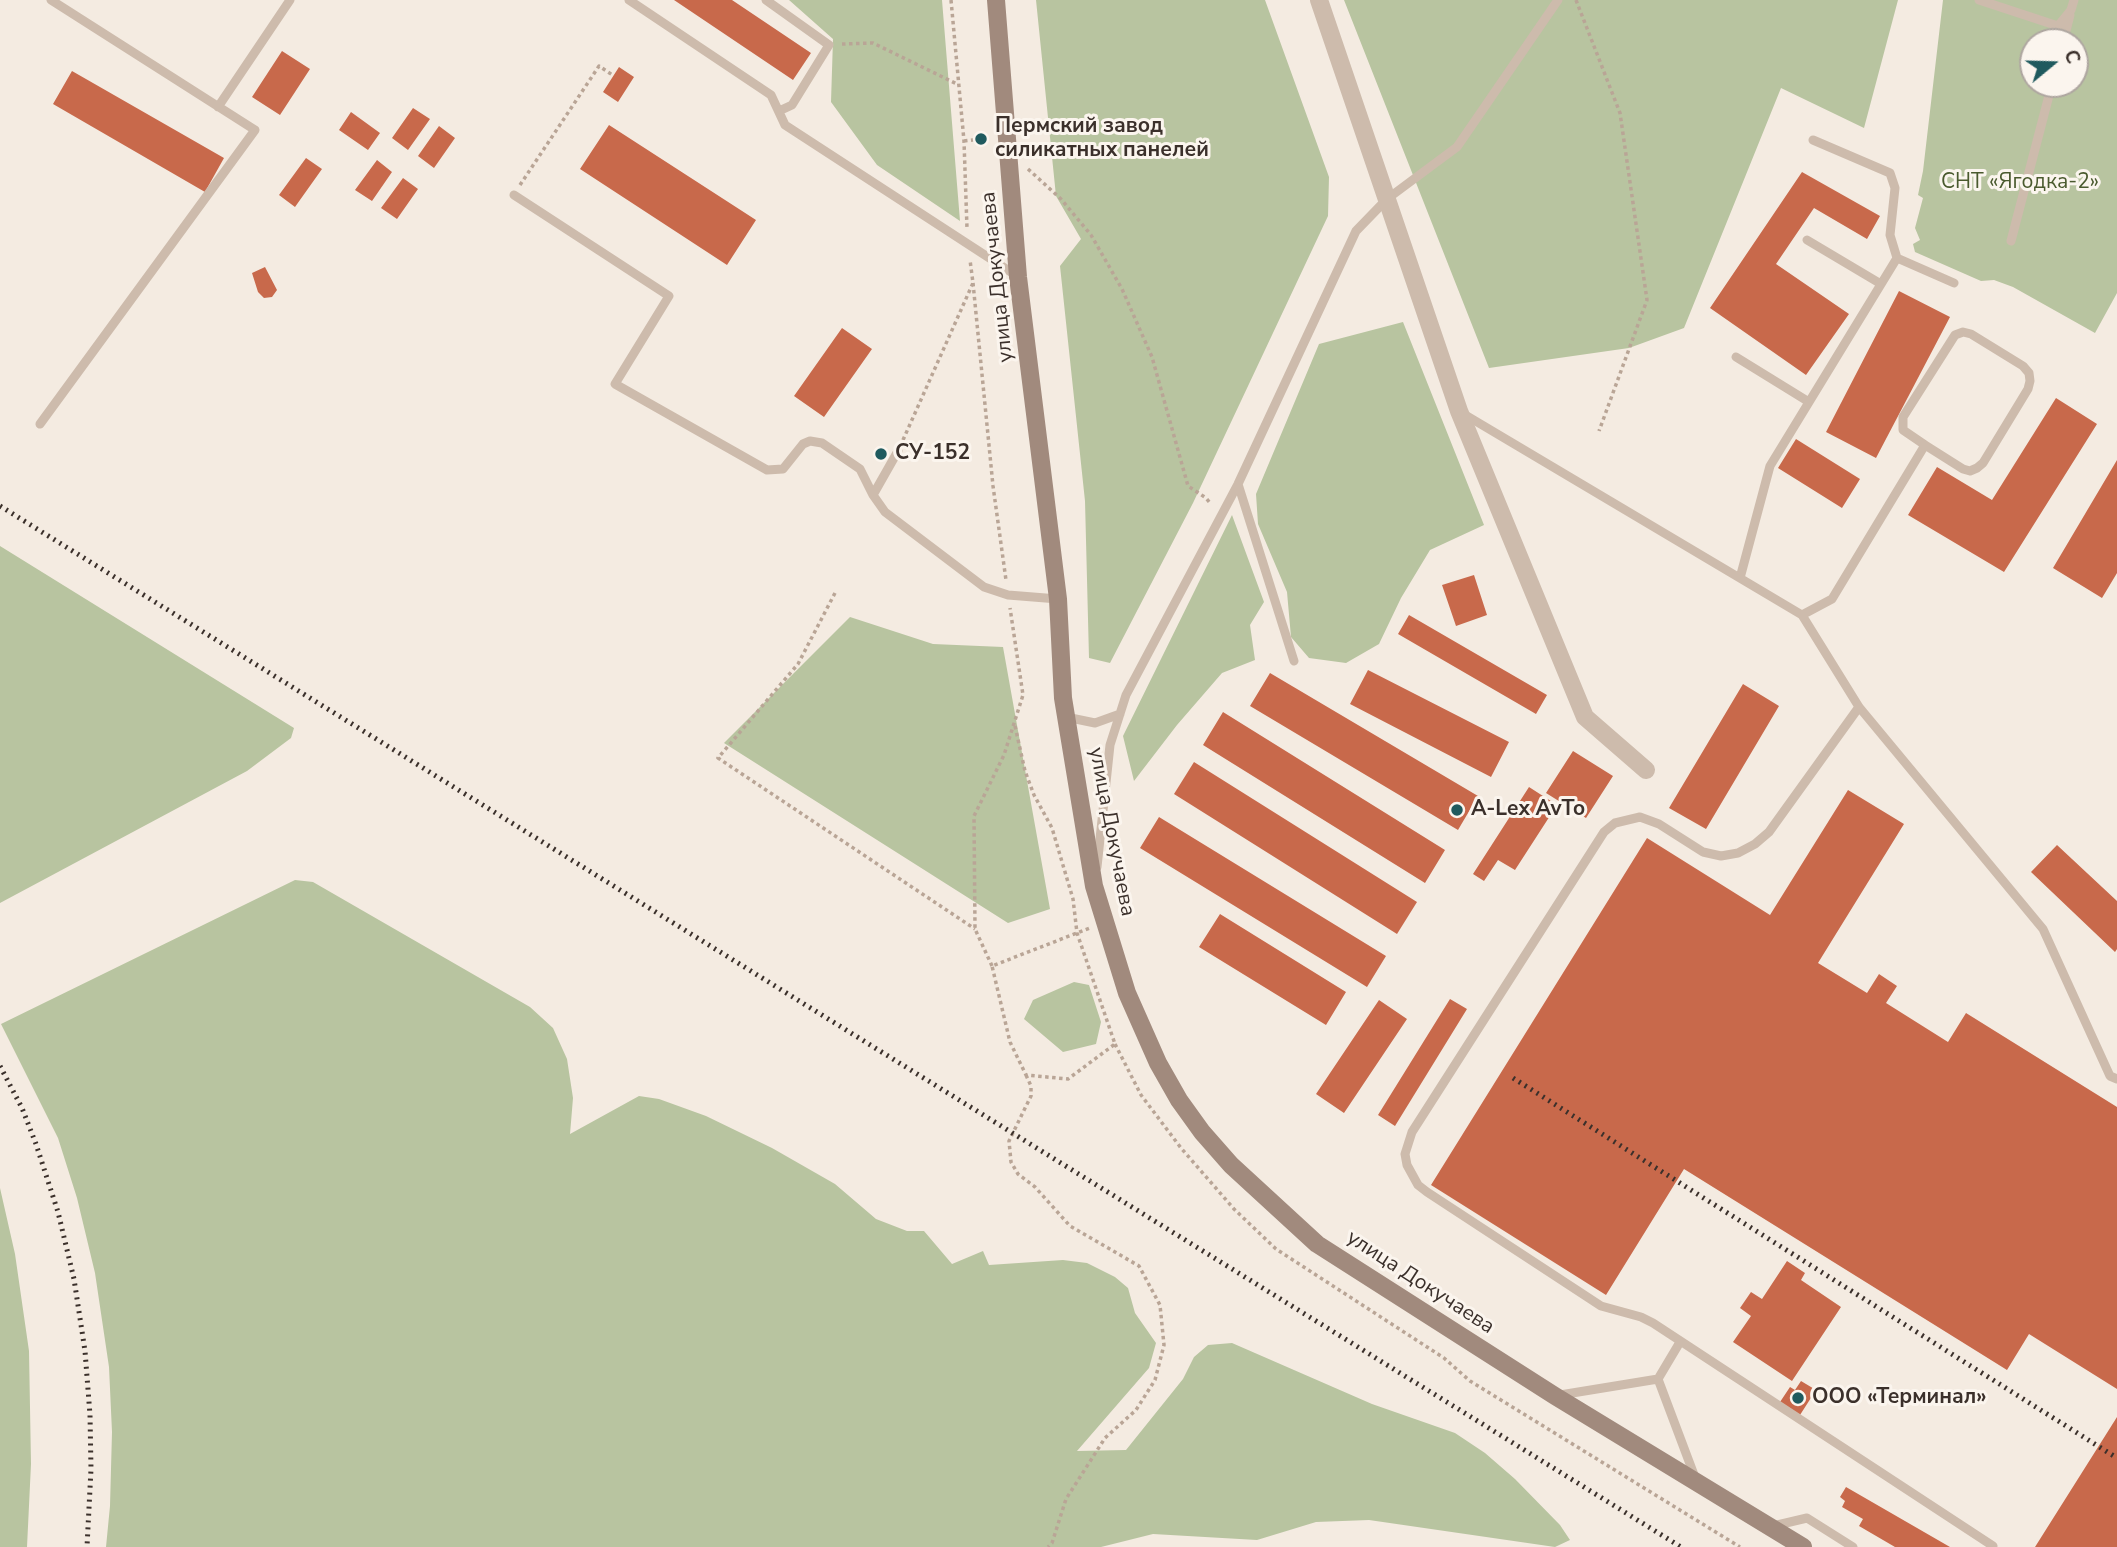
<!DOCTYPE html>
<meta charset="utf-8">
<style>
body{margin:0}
#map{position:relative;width:2117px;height:1547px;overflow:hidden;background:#f4ebe1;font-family:"Nunito Sans",sans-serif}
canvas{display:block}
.north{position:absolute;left:2019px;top:28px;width:70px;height:70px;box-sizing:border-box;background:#fbf5ee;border:2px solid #aea6a0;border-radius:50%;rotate:71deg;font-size:19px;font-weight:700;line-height:28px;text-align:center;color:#3b302b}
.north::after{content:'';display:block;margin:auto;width:24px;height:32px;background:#1f5a5e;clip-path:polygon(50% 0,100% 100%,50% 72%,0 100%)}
</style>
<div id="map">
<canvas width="2117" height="1547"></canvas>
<div class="north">С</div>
</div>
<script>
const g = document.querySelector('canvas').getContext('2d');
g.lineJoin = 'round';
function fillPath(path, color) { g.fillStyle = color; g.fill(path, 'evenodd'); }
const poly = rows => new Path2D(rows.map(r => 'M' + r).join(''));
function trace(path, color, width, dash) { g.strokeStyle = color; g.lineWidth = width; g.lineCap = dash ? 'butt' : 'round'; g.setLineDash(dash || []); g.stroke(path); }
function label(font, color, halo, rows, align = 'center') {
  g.font = font + ' "Nunito Sans",sans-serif'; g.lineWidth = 6; g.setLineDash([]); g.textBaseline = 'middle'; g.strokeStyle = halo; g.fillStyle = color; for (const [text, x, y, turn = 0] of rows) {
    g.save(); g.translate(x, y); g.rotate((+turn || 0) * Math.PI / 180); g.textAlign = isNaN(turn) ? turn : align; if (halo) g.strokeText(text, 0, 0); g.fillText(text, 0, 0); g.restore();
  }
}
fillPath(poly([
 [789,0,942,0,960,221,877,165,831,102,833,39],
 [1036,0,1265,0,1329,177,1328,216,1193,503,1110,663,1089,658,1085,501,1060,266,1081,239,1056,196],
 [1344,0,1898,0,1864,128,1781,88,1684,328,1629,348,1489,368],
 [1943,0,2117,0,2117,293,2095,333,2013,287,1994,280,1981,281,1915,252,1913,244,1920,240,1915,228,1923,198,1918,195,1923,171],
 [2033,42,2075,42,2075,84,2033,84],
 [1403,322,1484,525,1430,550,1401,598,1379,644,1346,663,1309,658,1291,637,1287,592,1258,524,1256,494,1319,344],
 [1232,515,1264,602,1250,625,1255,660,1222,673,1177,725,1134,781,1123,736],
 [0,546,294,728,291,738,247,771,0,903],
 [850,617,933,644,1003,647,1050,909,1008,923,724,743],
 [295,880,313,882,530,1007,553,1028,567,1059,573,1098,570,1134,639,1096,659,1099,706,1116,772,1148,835,1184,876,1219,907,1231,924,1231,952,1264,983,1251,989,1265,1063,1260,1087,1263,1115,1277,1128,1288,1135,1313,1156,1343,1149,1368,1077,1451,1126,1450,1183,1379,1194,1357,1208,1345,1232,1343,1372,1404,1455,1433,1485,1453,1515,1479,1560,1525,1570,1540,1555,1547,1369,1520,1316,1522,1257,1540,1153,1534,1101,1547,106,1547,110,1506,112,1432,109,1367,95,1273,77,1198,58,1138,1,1024],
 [1074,982,1089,985,1101,1022,1096,1044,1063,1052,1024,1019,1033,1000],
 [0,1188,15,1254,29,1351,31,1464,27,1547,0,1547]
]), '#b8c4a0');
fillPath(poly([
 [674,0,732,0,811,53,793,80],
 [282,51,310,69,280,115,252,97],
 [619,67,634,77,618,102,603,92],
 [72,71,224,158,205,192,53,104],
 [413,108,430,119,408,150,392,138],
 [351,112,380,133,368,150,339,130],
 [609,125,756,220,727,265,580,169],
 [439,126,455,138,434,168,418,156],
 [306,158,322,169,295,207,279,195],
 [377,160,392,172,372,201,355,190],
 [1802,172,1880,216,1867,239,1814,208,1776,264,1849,314,1806,375,1710,308],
 [403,178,418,189,397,219,381,208],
 [265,267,277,290,272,297,264,298,258,292,252,273],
 [1899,291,1950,317,1876,458,1826,432],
 [842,328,872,349,824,417,794,396],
 [2056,398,2097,424,2004,572,1908,515,1937,467,1992,500],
 [1796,439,1860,479,1842,508,1778,468],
 [2117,460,2117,573,2102,598,2053,568],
 [1474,575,1487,615,1456,626,1442,585],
 [1409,615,1547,695,1536,714,1398,634],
 [1368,670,1509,742,1491,777,1350,704],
 [1270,673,1478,796,1458,830,1250,706],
 [1743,684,1779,706,1706,829,1669,808],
 [1223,712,1445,850,1425,883,1203,745],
 [1573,751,1613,776,1586,818,1546,793],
 [1194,762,1417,902,1397,934,1174,794],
 [1529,787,1557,805,1515,870,1498,860,1484,881,1473,874],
 [1848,790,1904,824,1818,963,1867,993,1879,974,1897,986,1886,1003,1948,1042,1966,1013,2117,1107,2117,1389,2029,1334,2007,1370,1684,1169,1606,1295,1431,1185,1647,838,1770,915],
 [1159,817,1386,956,1367,987,1140,848],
 [2057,845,2117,901,2117,949,2115,952,2031,872],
 [1220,914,1346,992,1326,1025,1199,947],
 [1450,999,1467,1009,1395,1126,1378,1115],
 [1379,1000,1407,1019,1344,1113,1316,1094],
 [1787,1261,1805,1273,1801,1280,1841,1307,1792,1381,1733,1342,1751,1316,1740,1308,1751,1292,1762,1299],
 [1801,1381,1816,1390,1800,1415,1780,1402,1790,1387,1795,1390],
 [2117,1417,2117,1547,2035,1547],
 [1846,1487,1950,1547,1895,1547,1859,1526,1863,1519,1842,1507,1845,1501,1840,1497]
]), '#c8694b');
trace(poly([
 [951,0,964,141,967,228],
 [1576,0,1620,113,1647,300,1599,431],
 [842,44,873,43,957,84],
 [964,141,981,139],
 [1028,169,1061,199,1091,235,1122,289,1152,357,1188,486,1206,498,1211,504],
 [520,185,599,66,614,76],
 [973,283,993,486,1006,580],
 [903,440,973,283,970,260],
 [835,593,798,664,718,758,975,929],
 [1015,726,1025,771,1034,795,1052,828,1073,899,1077,933,1115,1044,1068,1079,1026,1075,1010,1042,992,966,1077,933,1090,928],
 [992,966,975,929,974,816,1004,755,1023,695,1010,608],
 [1115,1044,1141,1095,1181,1148,1234,1209,1276,1249,1444,1358,1470,1381,1740,1547],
 [1026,1075,1031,1086,1031,1096,1009,1141,1011,1162,1018,1174,1035,1187,1070,1226,1139,1266,1160,1305,1164,1345,1155,1380,1136,1410,1105,1438,1066,1499,1052,1543,1048,1547]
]), '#b9a596', 3.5, [3.5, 3.5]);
trace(poly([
 [629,0,771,95,785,125,1017,276],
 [766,0,829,45,792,105,779,111],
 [1979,0,2058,26,2071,10,2074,0],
 [2063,42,2070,15],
 [218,107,290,0],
 [1813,140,1890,173,1895,188,1890,235,1897,258],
 [514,195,669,296,615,384,767,470,783,469,803,444,810,441,822,443,860,469,873,495,885,512,984,587,1008,595,1058,599],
 [1807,240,1881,284],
 [2011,241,2052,84],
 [1736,357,1809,402],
 [1462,413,1802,615,1859,707,2043,929,2110,1076,2117,1079],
 [40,424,255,130,51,0],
 [1238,484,1294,661],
 [873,495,898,451],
 [1740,578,1770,466,1897,258,1954,283],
 [1802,615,1832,599,1925,445,1963,469,1970,471,1977,468,1983,463,2028,389,2030,381,2029,373,2023,366,1971,334,1963,332,1955,335,1903,417,1903,430,1925,445],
 [1859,707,1769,832,1755,844,1738,853,1721,856,1703,852,1659,824,1640,817,1615,823,1604,832,1412,1132,1405,1154,1407,1165,1418,1185,1427,1192,1601,1306,1641,1317,1653,1323,1993,1546],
 [1066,717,1095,723,1120,714],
 [1097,867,1110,745,1126,695,1238,484,1356,231,1387,199,1457,147,1558,0],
 [1680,1342,1658,1379,1696,1480],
 [1560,1395,1658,1379],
 [1773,1526,1807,1518,1853,1547]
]), '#cdbbac', 9);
trace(poly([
 [1319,0,1459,411,1585,717,1646,770]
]), '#cdbbac', 18);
trace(poly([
 [996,0,1018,277,1058,599,1063,698,1094,886,1127,993,1158,1063,1179,1100,1202,1132,1231,1165,1317,1244,1555,1396,1803,1547]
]), '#a18a7d', 18);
trace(poly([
 [0,506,1681,1547],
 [0,1066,22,1108,36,1144,58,1212,74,1279,85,1351,90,1415,91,1469,87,1547],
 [1513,1078,2117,1458]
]), '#3b302b', 5, [2, 5]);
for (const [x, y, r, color] of [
 [981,139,7,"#1f5a5e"],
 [881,454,7,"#1f5a5e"],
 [1457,810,7,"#1f5a5e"],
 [1798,1398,7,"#1f5a5e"]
]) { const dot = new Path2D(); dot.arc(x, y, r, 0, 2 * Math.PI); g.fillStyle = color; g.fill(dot); trace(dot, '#fbf5ee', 2.5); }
label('bold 21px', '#3b302b', '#fbf5ee', [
 ["Пермский завод",995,127],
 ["силикатных панелей",995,151],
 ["СУ-152",895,454],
 ["A-Lex AvTo",1471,810],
 ["ООО «Терминал»",1812,1398]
], 'left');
label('21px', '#4a5a2e', '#fbf5ee', [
 ["СНТ «Ягодка-2»",2020,183]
]);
label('21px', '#3b302b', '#fbf5ee', [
 ["улица Докучаева",998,277,-96],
 ["улица Докучаева",1111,832,79],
 ["улица Докучаева",1420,1283,33]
]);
</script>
